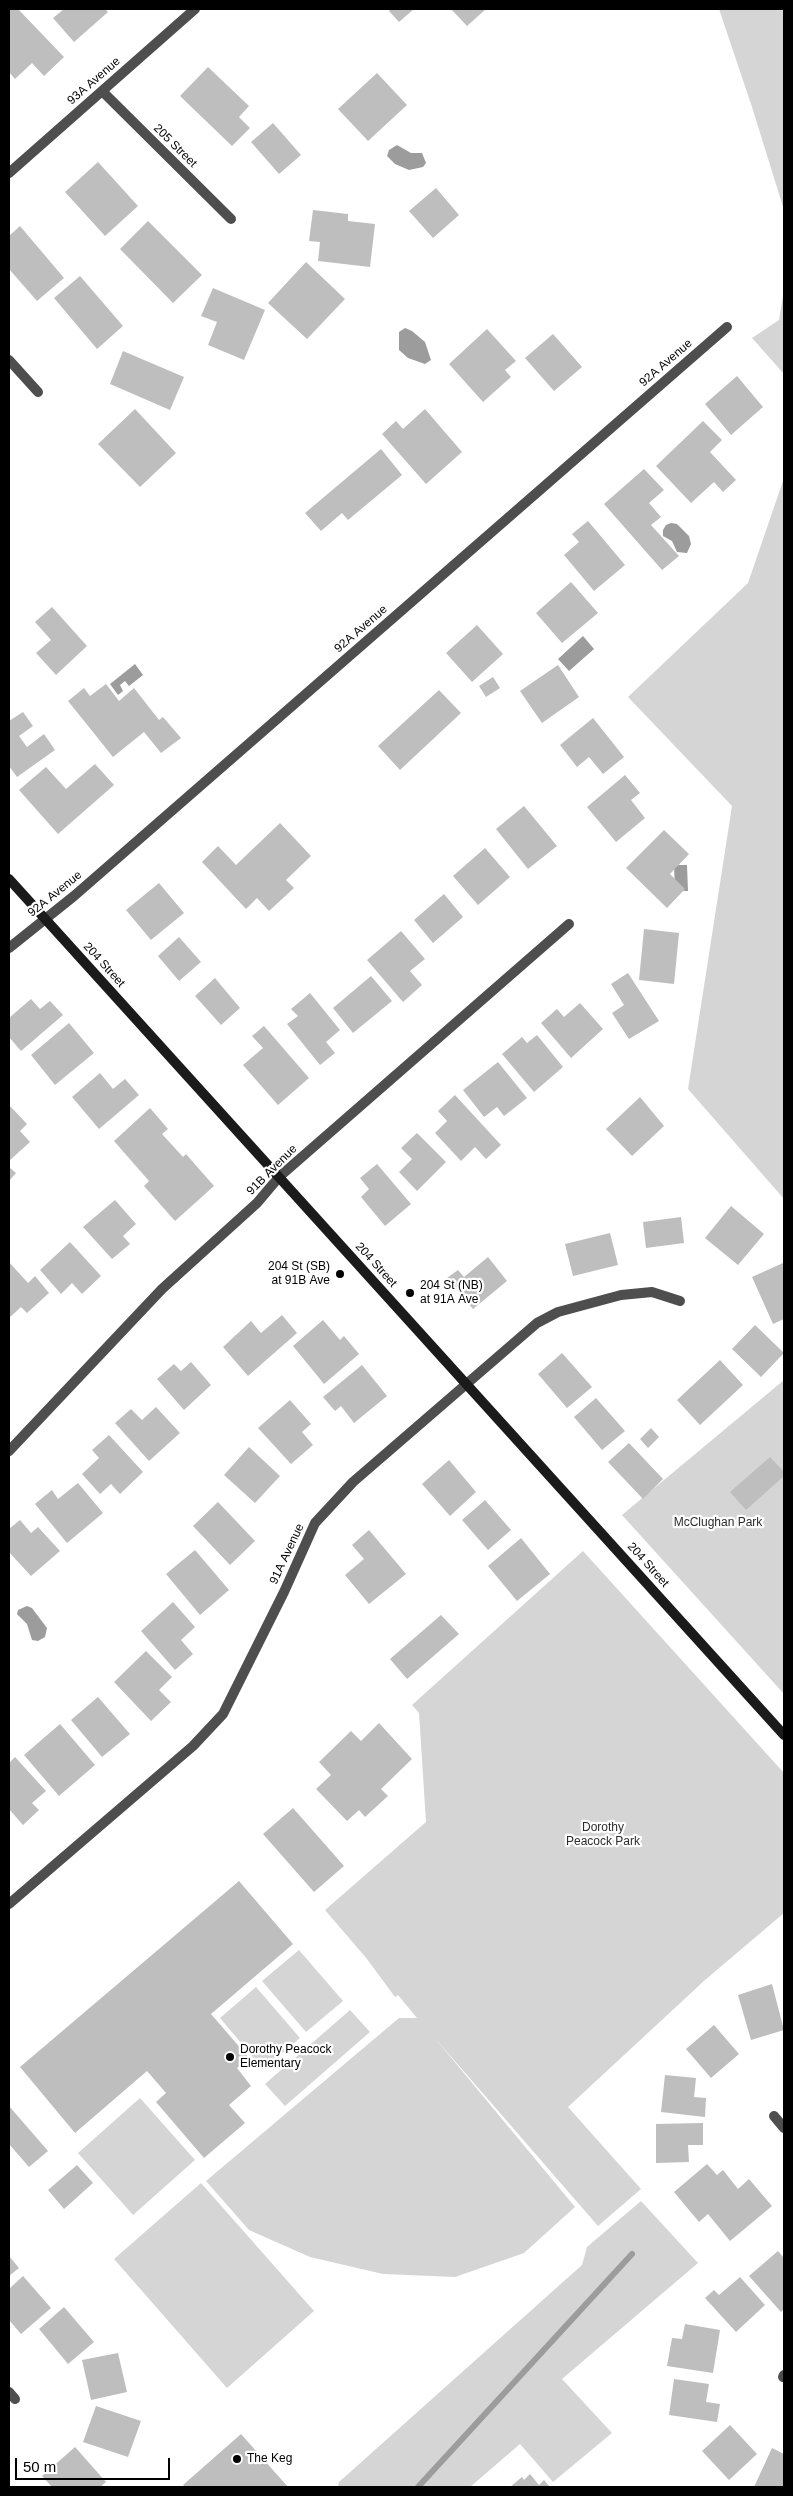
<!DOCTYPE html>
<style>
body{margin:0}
#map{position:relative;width:793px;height:2496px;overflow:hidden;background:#fff;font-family:Helvetica,sans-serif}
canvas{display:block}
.frame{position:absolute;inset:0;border:10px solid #000;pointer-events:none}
.scale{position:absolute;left:15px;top:2458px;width:155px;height:22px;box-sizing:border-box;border:2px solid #000;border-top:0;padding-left:6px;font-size:15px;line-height:18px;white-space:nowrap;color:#000;-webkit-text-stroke:4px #fff;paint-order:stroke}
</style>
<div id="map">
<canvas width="793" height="2496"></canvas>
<div class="frame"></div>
<div class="scale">50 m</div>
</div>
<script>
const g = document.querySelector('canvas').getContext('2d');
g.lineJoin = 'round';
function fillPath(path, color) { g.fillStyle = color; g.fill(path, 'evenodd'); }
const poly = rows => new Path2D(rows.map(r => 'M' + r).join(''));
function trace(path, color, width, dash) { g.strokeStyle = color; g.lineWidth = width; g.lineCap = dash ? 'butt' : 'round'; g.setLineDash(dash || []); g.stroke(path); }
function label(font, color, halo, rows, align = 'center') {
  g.font = font + ' Helvetica,sans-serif'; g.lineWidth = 4.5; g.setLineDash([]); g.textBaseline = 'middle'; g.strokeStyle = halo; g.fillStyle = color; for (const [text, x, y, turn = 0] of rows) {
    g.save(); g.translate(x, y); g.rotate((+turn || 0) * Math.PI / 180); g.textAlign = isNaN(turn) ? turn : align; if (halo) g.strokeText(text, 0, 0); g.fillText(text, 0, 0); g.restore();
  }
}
fillPath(poly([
 [719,9,784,9,784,210,752,107],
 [784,290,784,374,752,338,779,320],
 [784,478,784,1199,688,1089,732,806,628,697,748,583],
 [784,1380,784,1694,622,1515],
 [583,1551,784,1773,784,1913,705,1980,568,2107,641,2189,598,2226,434,2037,575,2207,524,2253,455,2277,383,2274,310,2257,249,2230,206,2181,399,2018,417,2018,398,1995,395,1997,367,1959,325,1910,426,1822,419,1713,412,1705],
 [299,1950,343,2001,306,2032,262,1981],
 [256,1987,300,2038,263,2069,220,2018],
 [350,2010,370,2032,285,2106,265,2084],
 [140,2098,195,2160,133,2215,78,2153],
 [201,2183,314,2311,227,2388,114,2259],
 [641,2201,698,2263,562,2379,612,2433,553,2482,520,2444,470,2487,338,2487,339,2482,582,2265,587,2247]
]), '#d5d5d5');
fillPath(poly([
 [397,145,411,153,422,153,426,163,423,167,409,170,395,164,387,156,389,150],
 [405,328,412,331,425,342,431,360,425,364,408,358,399,350,399,332],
 [671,523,677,524,689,536,691,544,687,553,677,552,672,541,663,536,663,530,666,525],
 [583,636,594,649,569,671,558,659],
 [135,664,143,675,129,686,125,681,120,685,123,691,118,695,110,684],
 [674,865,687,865,688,891,675,891],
 [27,1606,32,1608,47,1628,45,1637,38,1641,32,1640,27,1624,17,1614,18,1610]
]), '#9c9c9c');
trace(poly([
 [418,2487,632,2254]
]), '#9c9c9c', 6);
fillPath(poly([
 [9,9,18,9,64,57,44,76,32,63,15,79,9,72],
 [64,9,105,9,108,12,74,42,53,18],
 [391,9,414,9,399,22,389,11],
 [451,9,486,9,467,26],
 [208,67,249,106,239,117,250,128,232,146,180,96],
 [377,73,407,105,368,141,338,109],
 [273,123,301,155,279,174,251,142],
 [98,162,138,206,105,236,65,192],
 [436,188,459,215,433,238,409,211],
 [313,210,348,214,348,221,375,224,370,267,318,261,320,242,309,241],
 [148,221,202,275,173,303,120,249],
 [20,226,64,278,37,301,9,269,9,236],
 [306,262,345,299,307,339,268,303],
 [80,276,123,326,97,349,54,298],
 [213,288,265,310,244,360,208,345,217,322,201,316],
 [487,329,516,361,505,370,511,377,483,402,449,364],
 [553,334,582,367,554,391,525,358],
 [123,351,184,377,170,410,110,384],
 [737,376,763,407,731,435,705,404],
 [135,409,176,453,140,487,98,444],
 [425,409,462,452,426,484,382,434,396,421,403,429],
 [703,421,722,440,710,452,736,480,723,492,714,482,691,503,656,466],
 [381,449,402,475,348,520,342,513,321,531,305,513],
 [644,469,664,490,649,503,661,517,651,525,679,556,662,570,604,504],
 [588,521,625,565,594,591,564,555,579,542,572,534],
 [571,582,598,613,562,643,536,613],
 [52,607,87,646,56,675,36,653,51,640,35,622],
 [477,625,503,654,472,682,446,653],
 [558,665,579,697,542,723,520,691],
 [493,677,500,688,486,697,479,686],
 [106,684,119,701,134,688,159,720,163,717,181,738,161,753,144,732,113,757,68,701,84,688,90,696],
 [439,690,461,713,400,770,378,746],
 [23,712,33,726,19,736,27,747,44,734,55,750,17,777,9,766,9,721],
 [593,718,624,757,603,774,589,757,577,767,560,745],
 [95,764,114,785,58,834,19,790,46,767,66,789],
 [625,775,640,793,631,800,645,818,616,842,587,807],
 [524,806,557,846,528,869,496,829],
 [280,823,311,856,286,880,294,888,269,911,257,898,246,909,202,862,218,846,236,865],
 [664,830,689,854,670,874,685,889,667,908,626,868],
 [485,848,510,877,478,905,453,876],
 [159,883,184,913,151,940,126,910],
 [444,894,463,917,433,943,414,920],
 [644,929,679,933,674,984,639,980],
 [401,931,425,959,410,971,422,985,403,1002,367,960],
 [179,937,201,962,179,981,158,956],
 [628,973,659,1021,629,1039,612,1013,624,1005,611,984],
 [371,976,392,1001,353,1033,333,1008],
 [215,978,240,1008,221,1025,195,996],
 [310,993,340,1030,326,1042,335,1053,320,1065,287,1024,298,1016,291,1009],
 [31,999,40,1009,50,1001,63,1015,21,1051,9,1037,9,1018],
 [580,1003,603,1029,571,1058,541,1023,557,1009,564,1017],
 [69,1023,94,1053,55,1085,31,1055],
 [264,1026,309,1078,278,1105,243,1065,263,1048,252,1036],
 [537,1035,563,1067,534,1092,502,1054,522,1037,527,1043],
 [498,1062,527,1098,504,1116,497,1107,484,1117,463,1090],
 [100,1073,113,1089,125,1079,139,1095,99,1129,72,1097],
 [455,1095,501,1145,486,1159,475,1147,461,1161,435,1133,447,1121,438,1111],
 [640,1097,664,1126,632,1156,606,1129],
 [9,1105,27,1124,20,1131,30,1142,9,1161],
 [150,1108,168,1129,162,1134,183,1157,186,1154,214,1186,175,1221,144,1186,149,1181,114,1141],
 [417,1133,446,1162,417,1191,399,1172,412,1159,401,1148],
 [377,1164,411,1204,385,1226,361,1197,369,1189,360,1178],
 [9,1167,16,1173,9,1181],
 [115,1200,136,1224,123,1236,130,1244,112,1259,83,1227],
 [731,1206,764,1234,738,1265,705,1238],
 [681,1217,684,1243,646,1248,643,1222],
 [610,1233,618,1265,573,1276,565,1244],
 [70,1242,101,1276,82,1294,72,1283,61,1294,40,1270],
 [488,1257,507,1281,473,1309,447,1278,458,1270,464,1277],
 [9,1262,28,1283,35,1276,49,1293,27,1313,21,1307,9,1318],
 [783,1263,784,1319,773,1324,752,1277],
 [282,1315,297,1333,248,1376,223,1347,251,1321,261,1333],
 [323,1320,340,1340,344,1336,359,1354,324,1384,293,1346],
 [755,1325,784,1353,761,1377,732,1349],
 [562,1353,592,1387,567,1408,538,1374],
 [720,1360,743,1385,700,1425,677,1400],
 [191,1362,211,1385,184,1410,157,1379,174,1364,181,1371],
 [362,1365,387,1396,354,1423,341,1406,335,1411,323,1397],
 [596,1398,625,1431,602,1450,574,1417],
 [290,1400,311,1424,302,1432,313,1445,291,1464,258,1428],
 [156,1407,180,1433,149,1461,115,1423,131,1409,142,1420],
 [651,1428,659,1437,648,1448,640,1439],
 [109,1435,143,1472,120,1494,111,1484,100,1494,82,1474,99,1458,92,1450],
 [629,1443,663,1479,643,1499,608,1462],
 [249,1447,280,1476,255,1503,224,1475],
 [770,1457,784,1472,784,1476,746,1510,730,1492],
 [449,1460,476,1492,450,1516,422,1484],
 [78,1483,103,1513,67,1543,35,1504,52,1490,58,1499],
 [485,1500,511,1530,488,1550,462,1520],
 [218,1502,255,1541,230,1565,193,1526],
 [20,1520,31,1533,38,1527,60,1551,31,1576,9,1552,9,1529],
 [369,1530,406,1574,369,1604,345,1575,364,1559,352,1545],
 [521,1538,550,1574,517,1601,488,1566],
 [195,1550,229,1590,200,1615,166,1574],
 [173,1602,195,1627,181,1640,193,1654,175,1670,141,1631],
 [441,1615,459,1634,407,1679,390,1659],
 [146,1651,172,1677,159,1690,171,1702,151,1721,114,1682],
 [98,1697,130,1734,102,1757,71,1720],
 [379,1723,412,1759,381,1789,388,1796,365,1817,359,1810,347,1821,316,1789,331,1775,319,1762,351,1731,361,1741],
 [60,1724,95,1765,59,1796,24,1755],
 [15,1757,46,1791,32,1803,39,1810,23,1825,9,1809,9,1763],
 [293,1808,344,1866,314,1892,263,1834],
 [239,1881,293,1944,211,2014,249,2058,237,2068,251,2086,229,2105,245,2123,204,2158,156,2102,166,2093,147,2071,75,2133,20,2067],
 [772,1984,784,2030,751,2040,738,1995],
 [714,2025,739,2054,711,2078,686,2049],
 [665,2075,696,2078,694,2097,706,2098,705,2117,661,2112],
 [9,2106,48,2151,29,2167,9,2144],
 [703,2123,703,2145,688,2145,689,2162,656,2163,656,2124],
 [707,2164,717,2175,723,2170,738,2189,749,2179,772,2206,730,2241,708,2214,699,2222,674,2192],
 [77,2165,93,2183,64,2209,48,2190],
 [778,2251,784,2258,784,2309,781,2312,749,2276],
 [9,2256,19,2268,9,2276],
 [23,2276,51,2308,21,2334,9,2320,9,2289],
 [740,2277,765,2305,736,2332,705,2298,714,2290,719,2295],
 [64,2307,94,2342,68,2364,39,2329],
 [685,2324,720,2330,713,2373,667,2366,672,2338,682,2339],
 [118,2353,127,2392,91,2400,82,2360],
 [674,2379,709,2384,706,2402,720,2404,717,2422,669,2415],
 [96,2406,141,2421,128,2457,83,2442],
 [730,2425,757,2454,729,2480,702,2451],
 [241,2434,288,2487,185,2487,183,2485],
 [75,2447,106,2482,100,2487,52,2487,42,2476],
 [772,2448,784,2454,784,2487,754,2487],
 [530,2474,539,2485,544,2480,550,2487,510,2487,522,2477,524,2480]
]), '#bebebe');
trace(poly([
 [102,91,231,219],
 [9,173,195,9],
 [9,360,38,392],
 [9,948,74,896,727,327],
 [9,1451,162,1289,257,1203,279,1177,569,924],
 [9,1904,193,1746,223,1714,284,1592,315,1523,353,1482,537,1323,558,1312,621,1295,652,1292,680,1301],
 [774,2116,784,2128],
 [783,2377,784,2375],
 [9,2392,15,2399]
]), '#4e4e4e', 10);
trace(poly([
 [9,879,784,1735]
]), '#1b1b1b', 10);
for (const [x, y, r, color] of [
 [340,1274,5,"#000"],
 [410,1293,5,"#000"],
 [230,2057,5,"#000"],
 [237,2459,5,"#000"]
]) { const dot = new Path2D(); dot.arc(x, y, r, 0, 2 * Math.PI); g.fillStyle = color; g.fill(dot); trace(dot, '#fff', 2); }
label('12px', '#000', '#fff', [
 ["93A Avenue",94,81,-41],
 ["205 Street",175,146,45],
 ["92A Avenue",666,363,-41],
 ["92A Avenue",361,629,-41],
 ["92A Avenue",55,894,-39],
 ["204 Street",104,965,48],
 ["91B Avenue",272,1170,-45],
 ["204 Street",376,1265,48],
 ["91A Avenue",287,1554,-65],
 ["204 Street",648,1565,48]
]);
label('12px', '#000', '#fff', [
 ["204 St (SB)",330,1267,"right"],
 ["at 91B Ave",330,1281,"right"],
 ["204 St (NB)",420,1286],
 ["at 91A Ave",420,1300],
 ["Dorothy Peacock",240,2050],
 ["Elementary",240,2064],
 ["The Keg",247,2459]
], 'left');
label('12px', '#2c2c2c', '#fff', [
 ["McClughan Park",718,1523],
 ["Dorothy",603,1828],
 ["Peacock Park",603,1842]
]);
</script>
